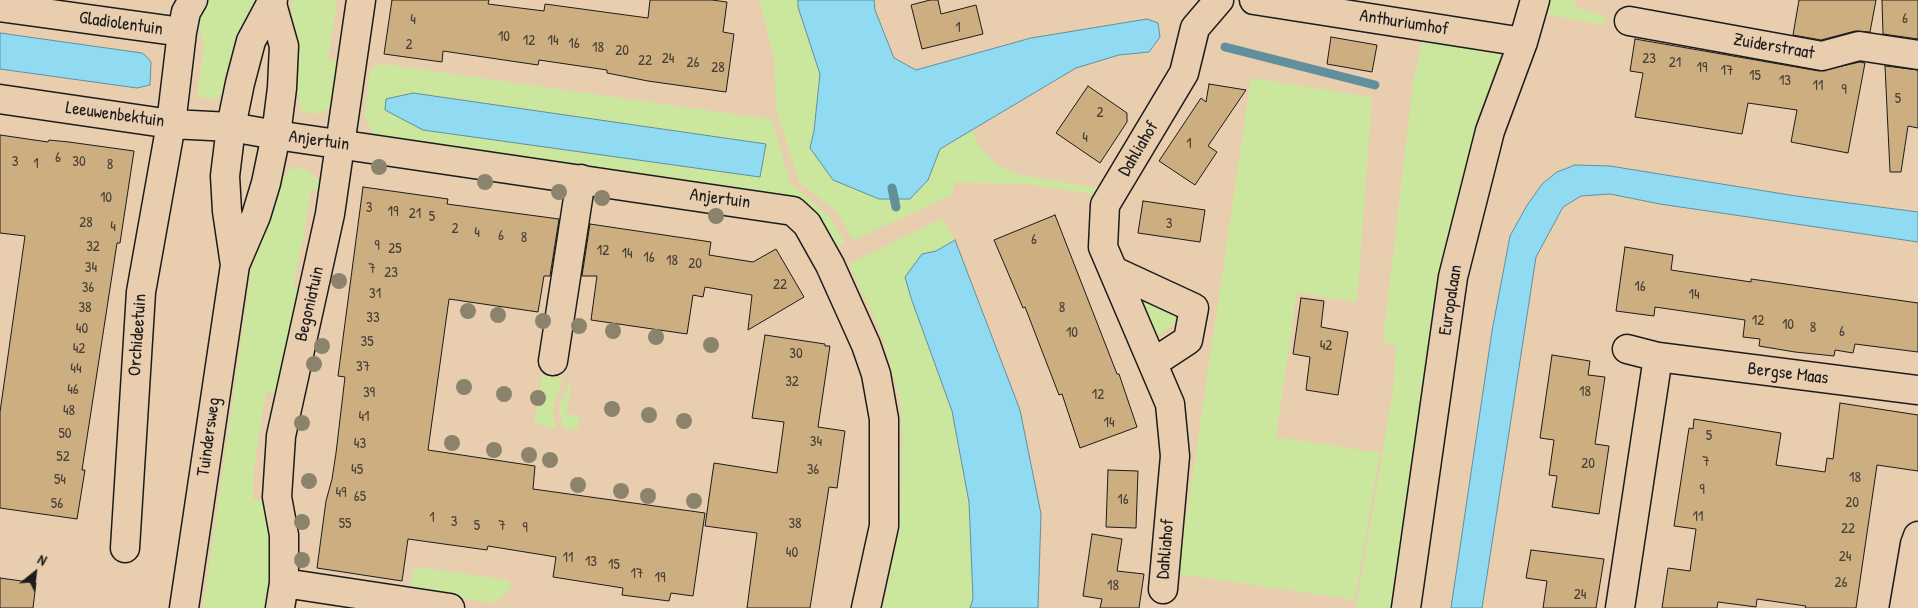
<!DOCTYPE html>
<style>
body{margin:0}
#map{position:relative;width:1918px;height:608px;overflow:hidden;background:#e8ceaf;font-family:"Patrick Hand",sans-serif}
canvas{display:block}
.north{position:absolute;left:10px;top:548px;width:50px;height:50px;-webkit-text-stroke:4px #e8ceaf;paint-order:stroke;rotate:29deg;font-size:14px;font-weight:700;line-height:20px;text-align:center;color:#1c1c1c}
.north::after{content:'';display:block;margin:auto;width:18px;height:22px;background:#1c1c1c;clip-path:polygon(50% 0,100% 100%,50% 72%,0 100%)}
</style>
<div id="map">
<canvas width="1918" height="608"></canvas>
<div class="north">N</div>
</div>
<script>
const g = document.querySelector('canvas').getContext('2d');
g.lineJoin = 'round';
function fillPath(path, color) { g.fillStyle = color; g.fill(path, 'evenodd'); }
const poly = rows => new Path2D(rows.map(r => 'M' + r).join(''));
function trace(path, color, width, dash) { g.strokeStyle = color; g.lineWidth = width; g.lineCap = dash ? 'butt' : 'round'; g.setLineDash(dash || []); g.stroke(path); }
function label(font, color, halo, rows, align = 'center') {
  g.font = font + ' "Patrick Hand",sans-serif'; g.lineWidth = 4; g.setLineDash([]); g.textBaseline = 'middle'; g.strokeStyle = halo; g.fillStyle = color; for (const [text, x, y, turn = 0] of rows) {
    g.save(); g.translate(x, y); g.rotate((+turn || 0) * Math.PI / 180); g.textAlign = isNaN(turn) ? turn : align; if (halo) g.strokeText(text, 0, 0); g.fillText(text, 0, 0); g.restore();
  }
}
fillPath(poly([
 [207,0,255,0,224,89,218,99,197,97,204,45,196,18],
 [292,0,337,0,328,60,341,61,335,104,318,114,302,112,299,105,291,21],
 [759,0,798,0,798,7,820,74,814,131,810,148,928,180,940,149,972,130,981,149,998,165,1017,174,1097,188,1097,195,1035,185,955,182,952,195,853,240,837,212,799,182,776,108,774,57],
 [1550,0,1576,0,1574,7,1606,17,1604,25,1545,14],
 [1423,38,1505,56,1395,608,1356,608,1393,391,1396,346,1383,341,1413,83],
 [382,64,768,119,771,117,790,182,830,217,845,243,837,246,821,219,812,207,803,201,377,138,371,135,372,128,367,123,364,115,370,72,374,67],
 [1251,78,1372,97,1357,302,1297,293,1276,437,1380,453,1355,600,1178,574],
 [295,167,305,169,322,182,322,191,311,190,304,233,293,286,304,289,279,394,266,392,257,448,253,478,253,500,265,500,274,553,268,608,203,608,252,265,285,174],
 [942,218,955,240,936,251,922,254,905,277,911,298,952,411,969,502,973,599,970,608,883,608,900,521,902,439,900,400,881,333,849,264],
 [1142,298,1175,314,1179,320,1175,324,1158,335,1153,336,1138,300],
 [542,375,563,379,554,403,553,413,556,428,534,424],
 [572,379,566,414,579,416,577,430,563,428,559,410,562,399],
 [418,567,506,580,509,582,511,586,510,589,495,603,410,590,413,571]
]), '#cbe79d');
const water = poly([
 [798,0,874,0,875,10,894,58,916,70,1031,38,1147,19,1158,23,1160,37,1149,52,1119,55,1076,68,940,149,928,180,910,199,879,199,833,180,810,148,814,131,820,74,798,7,798,0],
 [0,33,142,53,146,56,151,62,150,85,137,88,0,69,0,33],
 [413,93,766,144,760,177,423,130,385,110,386,99,413,93],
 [1575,165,1610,166,1796,196,1918,212,1918,242,1660,204,1610,194,1581,196,1563,207,1536,257,1482,608,1451,608,1492,331,1510,236,1526,207,1542,184,1557,172,1575,165],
 [955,240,1020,410,1041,514,1038,608,970,608,973,599,969,502,952,411,911,298,905,277,922,254,936,251,955,240]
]);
fillPath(water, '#90dbf1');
trace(water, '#628f9c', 1);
trace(poly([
 [1225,47,1375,85],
 [892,188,896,207]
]), '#628f9c', 9);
const building = poly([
 [392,0,489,0,488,4,544,11,545,4,648,18,650,0,712,0,727,2,723,32,734,34,726,92,648,81,607,73,607,70,539,60,538,65,443,51,442,62,384,54,392,0],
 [930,0,938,0,941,14,976,5,983,34,922,49,911,5,930,0],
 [1799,0,1876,0,1870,32,1855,31,1821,40,1793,35,1799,0],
 [1882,0,1918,0,1918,39,1883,34,1882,0],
 [1331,37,1377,45,1372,72,1327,64,1331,37],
 [1635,39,1819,71,1860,62,1865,63,1848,153,1791,142,1797,110,1748,103,1742,134,1635,117,1643,73,1630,71,1635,39],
 [1885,66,1918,70,1918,128,1908,126,1901,172,1890,172,1885,66],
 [1209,84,1246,90,1208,146,1217,152,1195,185,1159,161,1201,98,1206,102,1209,84],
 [1088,86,1127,113,1127,122,1100,163,1056,133,1088,86],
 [0,135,48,142,49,140,69,142,134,151,120,243,117,243,82,470,85,470,77,519,0,508,0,412,25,236,0,233,0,135],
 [363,187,448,199,447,204,559,219,550,276,544,276,538,312,449,299,428,450,535,466,533,489,705,513,693,596,671,593,669,601,622,595,623,588,553,577,556,557,488,546,487,550,408,539,402,581,317,568,326,501,332,479,336,453,345,377,338,376,363,187],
 [1143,201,1205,210,1200,242,1138,233,1143,201],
 [1055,215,1117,374,1119,374,1137,427,1080,448,1062,394,1059,395,1025,307,1023,308,994,240,1055,215],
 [590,224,711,242,709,255,753,262,776,249,804,297,748,330,752,295,705,287,703,297,693,295,687,334,591,320,597,276,582,276,590,224],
 [1625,247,1673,255,1671,270,1751,282,1751,279,1918,303,1918,352,1855,344,1853,353,1835,350,1834,356,1795,352,1759,346,1760,339,1743,337,1745,320,1655,307,1654,316,1616,311,1625,247],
 [1301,298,1324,301,1321,327,1348,332,1338,395,1306,390,1310,357,1293,354,1301,298],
 [765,335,825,344,825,346,830,346,818,427,845,431,837,488,829,487,810,608,747,608,757,533,705,526,714,463,777,473,784,422,752,418,765,335],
 [1552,355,1590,361,1588,375,1605,377,1595,444,1609,446,1599,514,1552,507,1557,476,1549,475,1554,440,1540,438,1552,355],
 [1840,403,1918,415,1918,471,1877,465,1856,608,1805,608,1806,606,1757,599,1756,607,1718,602,1717,608,1662,608,1668,568,1690,571,1696,529,1674,526,1689,428,1693,429,1694,419,1781,433,1776,465,1825,472,1827,458,1833,459,1840,403],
 [1108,470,1138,471,1136,528,1106,527,1108,470],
 [1092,534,1122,539,1117,571,1144,574,1139,608,1100,608,1102,599,1083,596,1092,534],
 [1531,550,1604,559,1596,608,1543,608,1547,581,1526,578,1531,550],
 [0,578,36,583,33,608,0,608,0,578]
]);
fillPath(building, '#cdae81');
trace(building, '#1c1c1c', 1);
const minor = poly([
 [1254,0,1523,42],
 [0,7,182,32],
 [1629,21,1822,56,1859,46,1918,55],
 [0,99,171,124,231,127,276,135,793,211,807,224,830,265,866,345,876,374,884,419,884,526,866,608],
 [1114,271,1194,308,1188,340,1153,363],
 [1627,349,1658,357],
 [553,361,581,179],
 [125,548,141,292,171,124,182,32,186,12,193,0],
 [284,583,450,608],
 [1163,589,1175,456,1170,404,1103,247,1105,205,1184,73,1195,28,1219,0],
 [280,608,284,583,284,535,277,497,281,436,330,214,361,0],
 [1406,608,1453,277,1490,131,1523,42,1535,0],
 [1620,608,1658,357,1918,390],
 [1904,608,1915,544,1918,536]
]);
const secondary = poly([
 [235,265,227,211,225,176,231,127,240,83,251,41,273,0],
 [184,608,235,265,256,216,266,183,276,135,282,88,284,46,272,4]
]);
trace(minor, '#1c1c1c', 31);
trace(secondary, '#1c1c1c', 31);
trace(minor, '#e8ceaf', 28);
trace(secondary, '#e8ceaf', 28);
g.fillStyle = '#8b836c';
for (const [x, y] of [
 [379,167],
 [485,182],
 [559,192],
 [602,198],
 [716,216],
 [339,281],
 [468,311],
 [498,315],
 [543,321],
 [579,326],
 [613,331],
 [656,337],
 [711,345],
 [322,346],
 [314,364],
 [464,387],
 [504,394],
 [538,398],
 [612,409],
 [649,415],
 [684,421],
 [302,423],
 [452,443],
 [494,450],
 [529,455],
 [550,460],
 [309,481],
 [578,485],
 [621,491],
 [648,496],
 [694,501],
 [302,522],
 [302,560]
]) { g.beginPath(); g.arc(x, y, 8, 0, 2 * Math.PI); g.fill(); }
label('15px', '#484035', null, [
 ["6",1905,19],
 ["4",413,20],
 ["1",958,28],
 ["10",504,37],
 ["12",529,41],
 ["14",553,41],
 ["16",574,44],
 ["2",409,45],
 ["18",598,48],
 ["20",622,51],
 ["24",668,59],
 ["23",1649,59],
 ["22",645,61],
 ["26",693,63],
 ["21",1675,63],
 ["28",718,68],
 ["19",1702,68],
 ["17",1727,71],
 ["15",1755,76],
 ["13",1785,81],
 ["11",1818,86],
 ["9",1844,90],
 ["5",1898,99],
 ["2",1100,113],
 ["4",1085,138],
 ["1",1189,144],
 ["6",58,158],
 ["3",15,162],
 ["30",79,162],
 ["1",36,164],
 ["8",110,165],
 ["10",106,198],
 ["3",369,208],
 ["19",393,212],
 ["21",415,214],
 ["5",432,217],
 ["28",86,223],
 ["3",1169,224],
 ["4",113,227],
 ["2",455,229],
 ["4",477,233],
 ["6",501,236],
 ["8",524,238],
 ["6",1034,240],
 ["9",377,246],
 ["32",93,247],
 ["25",395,249],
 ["12",603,251],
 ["14",627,254],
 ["16",649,258],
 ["18",672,261],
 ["20",695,264],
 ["34",91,268],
 ["7",372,269],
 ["23",391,273],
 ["22",780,285],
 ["16",1640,287],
 ["36",88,288],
 ["31",375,294],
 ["14",1694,295],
 ["38",85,308],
 ["8",1062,308],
 ["33",373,318],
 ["12",1758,321],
 ["10",1788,325],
 ["8",1813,328],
 ["40",82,329],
 ["6",1842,332],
 ["10",1072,333],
 ["35",367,342],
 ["42",1326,346],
 ["42",79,349],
 ["30",796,354],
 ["37",363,367],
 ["44",76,369],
 ["32",792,382],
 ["46",73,390],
 ["18",1585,392],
 ["39",369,393],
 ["12",1098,395],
 ["48",69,411],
 ["41",364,417],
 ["14",1109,423],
 ["50",65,434],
 ["5",1709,436],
 ["34",816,442],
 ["43",360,444],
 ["52",63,457],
 ["7",1706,462],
 ["20",1588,464],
 ["45",357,470],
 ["36",813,470],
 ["18",1855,478],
 ["54",60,480],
 ["9",1702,490],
 ["49",341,493],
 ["65",360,497],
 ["16",1123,500],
 ["20",1852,503],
 ["56",57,504],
 ["11",1698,517],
 ["1",432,518],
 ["3",454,522],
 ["55",345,524],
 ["38",795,524],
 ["5",477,526],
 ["7",502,526],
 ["9",525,528],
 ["22",1848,529],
 ["40",792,553],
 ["24",1845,557],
 ["11",568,558],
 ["13",591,562],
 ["15",614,565],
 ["17",637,574],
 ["19",660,578],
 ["26",1841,583],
 ["18",1113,586],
 ["24",1580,595]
]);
label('18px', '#1c1c1c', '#e8ceaf', [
 ["Anthuriumhof",1404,23,9],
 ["Gladiolentuin",121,24,8],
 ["Zuiderstraat",1774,47,10],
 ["Leeuwenbektuin",115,115,8],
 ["Anjertuin",319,141,8],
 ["Dahliahof",1139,149,-59],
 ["Anjertuin",720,199,8],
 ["Europalaan",1451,300,-81],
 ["Begoniatuin",310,304,-77],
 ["Orchideetuin",138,335,-86],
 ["Bergse Maas",1788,374,7],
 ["Tuindersweg",209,437,-82],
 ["Dahliahof",1166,549,-85]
]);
</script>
